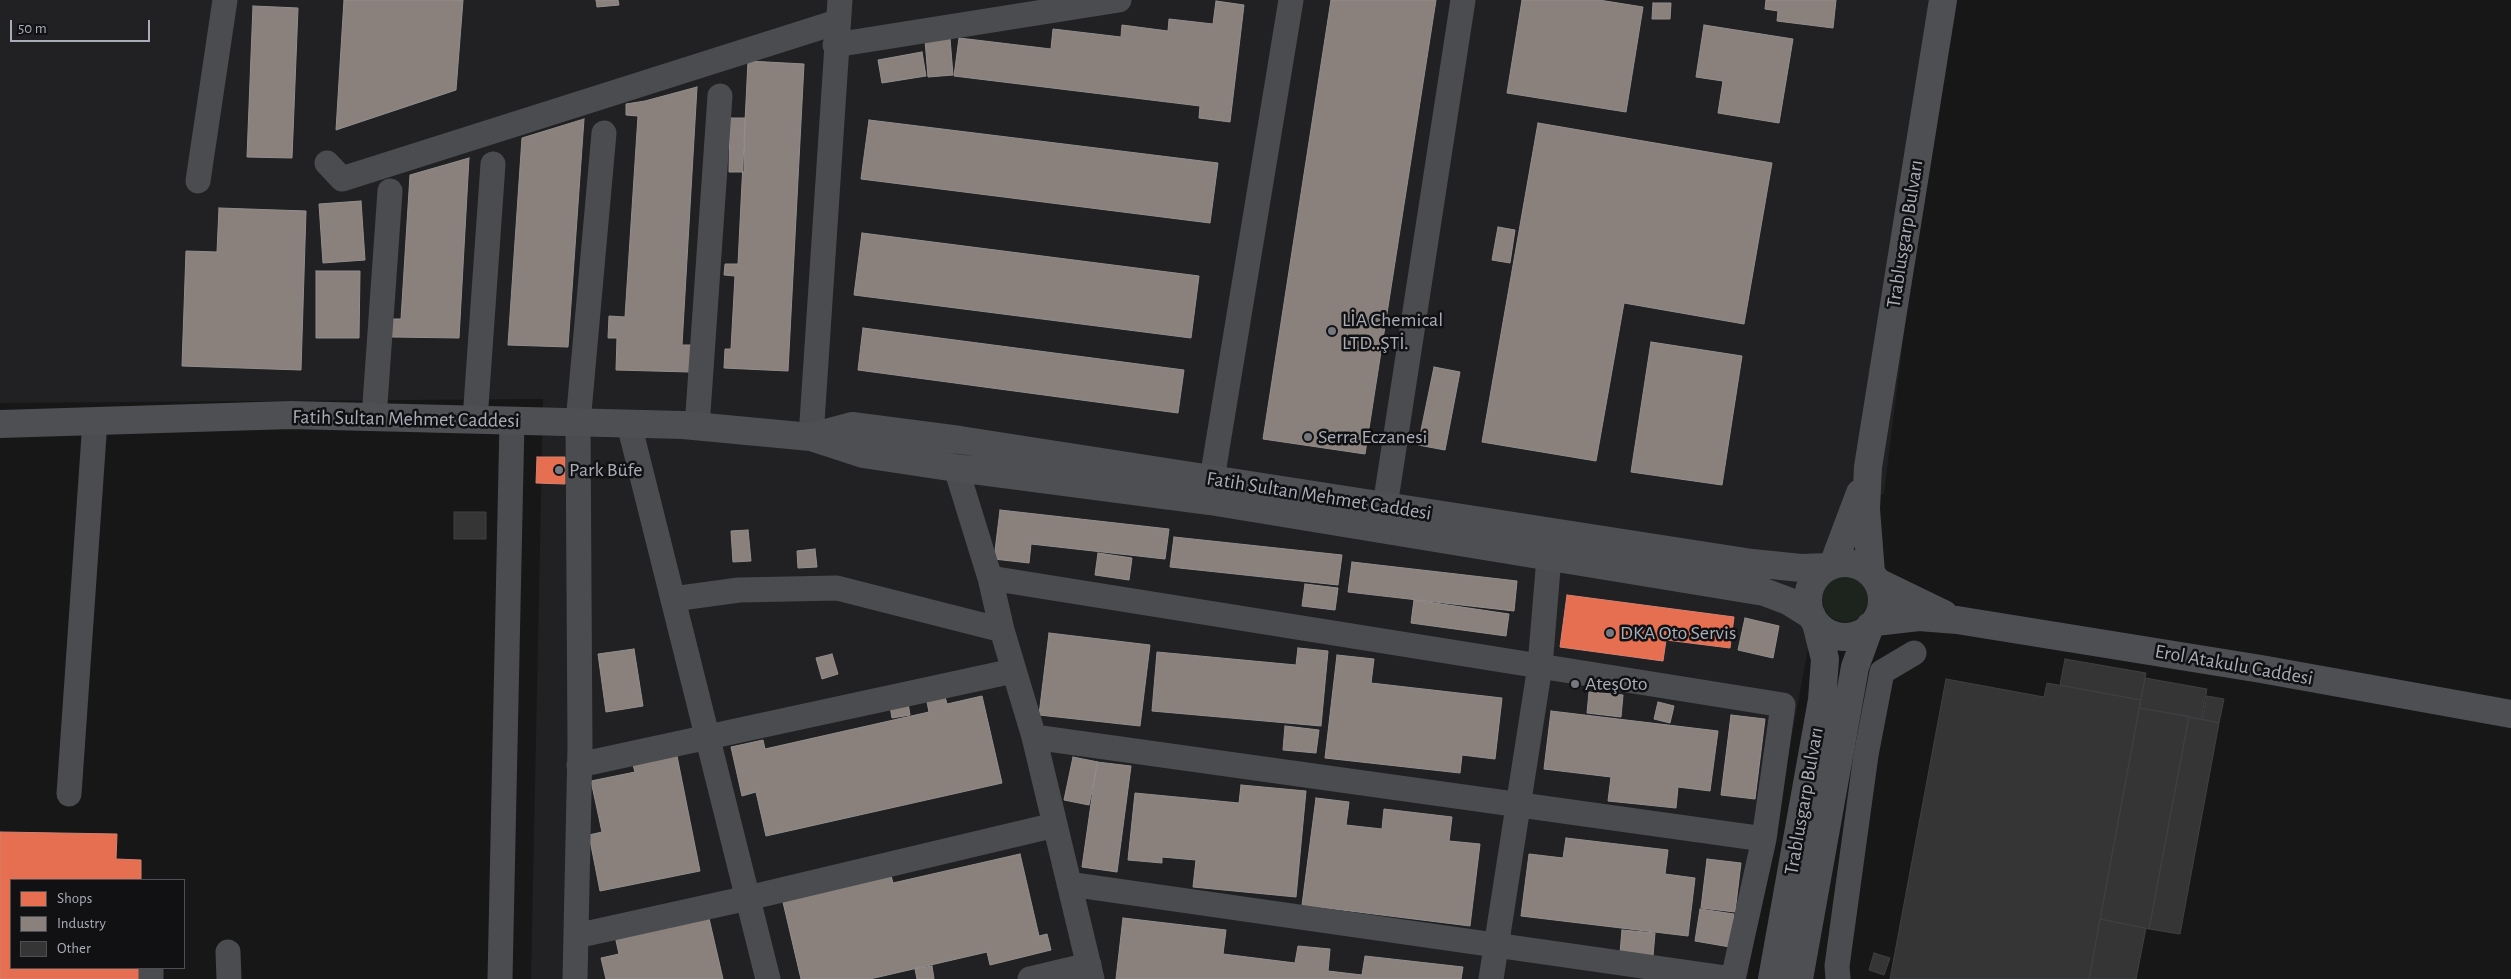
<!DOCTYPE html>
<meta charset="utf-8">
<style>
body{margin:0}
#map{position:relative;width:2511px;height:979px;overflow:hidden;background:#171717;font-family:"Alegreya Sans",sans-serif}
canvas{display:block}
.legend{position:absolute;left:10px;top:879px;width:175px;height:90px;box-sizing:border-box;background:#111113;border:1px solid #4d4f55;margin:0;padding:6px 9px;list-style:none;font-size:15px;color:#a8adb8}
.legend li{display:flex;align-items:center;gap:10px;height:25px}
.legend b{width:25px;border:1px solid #4d4f55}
.scale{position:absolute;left:10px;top:20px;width:140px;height:22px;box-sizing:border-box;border:2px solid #a8adb8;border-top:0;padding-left:6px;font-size:15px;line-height:18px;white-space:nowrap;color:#a8adb8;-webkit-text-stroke:4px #111113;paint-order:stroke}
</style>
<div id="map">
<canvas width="2511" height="979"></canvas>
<ul class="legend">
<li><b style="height:14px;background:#e76f51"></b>Shops</li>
<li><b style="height:14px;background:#8a817c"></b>Industry</li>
<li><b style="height:14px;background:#353536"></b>Other</li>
</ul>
<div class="scale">50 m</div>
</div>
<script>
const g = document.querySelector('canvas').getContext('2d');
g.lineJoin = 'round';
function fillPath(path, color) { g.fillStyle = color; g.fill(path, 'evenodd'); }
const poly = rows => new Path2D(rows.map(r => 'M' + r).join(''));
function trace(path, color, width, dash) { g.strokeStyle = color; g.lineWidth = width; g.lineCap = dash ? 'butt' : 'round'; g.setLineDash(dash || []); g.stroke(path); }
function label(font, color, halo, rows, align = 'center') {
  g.font = font + ' "Alegreya Sans",sans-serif'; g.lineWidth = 5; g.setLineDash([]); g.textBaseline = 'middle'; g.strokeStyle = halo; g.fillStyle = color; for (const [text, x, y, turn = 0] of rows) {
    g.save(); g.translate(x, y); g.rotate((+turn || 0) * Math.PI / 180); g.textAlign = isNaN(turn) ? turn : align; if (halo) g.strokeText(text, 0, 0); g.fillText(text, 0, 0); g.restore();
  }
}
fillPath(poly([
 [0,0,1956,0,1912,269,1884,493,1829,535,1747,979,531,979,543,399,0,403]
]), '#212123');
fillPath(poly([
 '1822 599a23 23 0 1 1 46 0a23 23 0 1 1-46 0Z'
]), '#1d241e');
const shops = poly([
 [537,457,565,457,565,484,536,483,537,457],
 [1567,595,1734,617,1730,648,1666,640,1663,661,1560,647,1567,595],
 [0,832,117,834,116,859,141,860,141,880,11,880,11,968,140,968,140,979,0,979,0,832]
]);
fillPath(shops, '#e76f51');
trace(shops, '#d48270', 1);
const industry = poly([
 [344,0,463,0,456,90,336,130,344,0],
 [596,0,618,0,619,5,597,7,596,0],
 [1331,0,1436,0,1365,454,1263,439,1331,0],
 [1522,0,1599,0,1643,7,1626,112,1507,93,1522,0],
 [1766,0,1836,0,1833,28,1777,21,1778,11,1765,9,1766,0],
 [1216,1,1244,5,1230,122,1199,118,1200,106,954,76,959,38,1051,49,1053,29,1121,37,1122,25,1168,31,1169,19,1213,24,1216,1],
 [1653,3,1671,3,1670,19,1652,19,1653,3],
 [253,6,298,8,292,158,247,157,253,6],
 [1704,25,1793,39,1779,123,1718,113,1723,81,1696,77,1704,25],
 [950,38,953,75,928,77,925,40,950,38],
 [922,52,926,76,882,83,878,60,922,52],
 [748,61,804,64,788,371,724,368,725,349,731,349,735,276,724,275,725,264,738,264,748,61],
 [697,87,682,345,691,345,690,372,616,370,617,338,608,338,609,316,625,317,638,116,626,115,626,104,645,101,697,87],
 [730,118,745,118,744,172,729,172,730,118],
 [584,119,568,347,508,345,522,138,584,119],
 [869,120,1218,163,1210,223,861,179,869,120],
 [1538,123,1772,163,1744,324,1624,303,1596,461,1482,442,1538,123],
 [469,158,459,338,392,337,393,319,401,319,410,175,469,158],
 [361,201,365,260,323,263,319,204,361,201],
 [219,208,306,211,301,370,182,366,186,251,217,252,219,208],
 [1498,227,1515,230,1510,263,1492,260,1498,227],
 [862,233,1199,276,1191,338,854,295,862,233],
 [316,271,360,271,359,338,316,338,316,271],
 [863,328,1184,370,1178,413,858,370,863,328],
 [1651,342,1742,356,1722,485,1631,472,1651,342],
 [1434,367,1460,372,1445,450,1418,445,1434,367],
 [1000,510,1169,529,1165,559,1031,544,1029,563,994,559,1000,510],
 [748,530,751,561,733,562,731,531,748,530],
 [1174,537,1342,555,1338,585,1170,567,1174,537],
 [815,549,817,567,798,568,797,551,815,549],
 [1098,553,1132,558,1129,580,1095,575,1098,553],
 [1352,562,1517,581,1514,611,1348,592,1352,562],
 [1305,584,1338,588,1335,610,1302,606,1305,584],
 [1414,600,1509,614,1506,636,1411,623,1414,600],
 [1745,618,1779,626,1773,658,1738,650,1745,618],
 [1049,633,1150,645,1140,726,1039,715,1049,633],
 [1298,648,1328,651,1321,726,1152,711,1157,652,1296,665,1298,648],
 [634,649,643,706,606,712,598,654,634,649],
 [832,654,838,674,822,679,816,658,832,654],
 [1337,655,1374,659,1371,683,1502,698,1495,759,1462,755,1460,773,1325,758,1337,655],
 [1589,692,1623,695,1621,717,1587,713,1589,692],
 [944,693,947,704,982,696,1002,783,766,836,756,792,742,796,731,747,763,740,765,749,929,712,926,697,944,693],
 [1658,702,1674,706,1670,723,1654,719,1658,702],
 [908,703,910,715,892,718,890,706,908,703],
 [1551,711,1718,731,1710,791,1678,787,1676,808,1608,801,1611,777,1544,769,1551,711],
 [1731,715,1765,719,1755,799,1721,795,1731,715],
 [1285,726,1319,730,1316,753,1283,750,1285,726],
 [677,756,700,871,600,891,589,835,602,832,591,781,635,772,633,765,677,756],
 [1073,757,1098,762,1089,805,1064,800,1073,757],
 [1097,762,1131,766,1117,872,1082,867,1097,762],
 [1241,785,1306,791,1296,897,1193,887,1196,860,1162,857,1162,863,1128,860,1135,793,1239,803,1241,785],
 [1316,798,1349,802,1346,825,1382,829,1384,809,1452,817,1449,841,1480,844,1470,926,1302,905,1316,798],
 [1566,838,1668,850,1665,874,1695,878,1688,936,1521,916,1529,854,1563,858,1566,838],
 [1020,854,1039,936,1047,934,1051,950,990,965,987,952,870,979,801,979,782,898,890,872,893,883,1020,854],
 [1707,859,1741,863,1735,912,1701,908,1707,859],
 [1700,909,1734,914,1730,947,1695,941,1700,909],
 [708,914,723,979,606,979,601,958,619,954,615,936,708,914],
 [1123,918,1226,930,1223,954,1295,963,1298,946,1330,949,1328,971,1362,975,1365,956,1463,967,1461,979,1116,979,1123,918],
 [1622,930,1655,933,1653,956,1620,953,1622,930],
 [932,966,934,979,917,979,915,969,932,966]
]);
fillPath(industry, '#8a817c');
trace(industry, '#938e8e', 1);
const building = poly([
 [454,512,486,512,486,539,454,539,454,512],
 [2065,659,2146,673,2141,700,2060,685,2065,659],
 [2145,678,2207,689,2201,719,2139,708,2145,678],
 [1946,679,2044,697,2047,683,2141,700,2089,979,1890,979,1946,679],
 [2207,696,2224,699,2219,723,2202,719,2207,696],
 [2139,708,2189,716,2149,929,2100,919,2139,708],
 [2189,717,2219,723,2180,934,2149,929,2189,717],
 [2100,919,2146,928,2136,979,2089,979,2100,919],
 [1874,953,1890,958,1884,975,1869,970,1874,953]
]);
fillPath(building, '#353536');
trace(building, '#3f4043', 1);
trace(poly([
 [835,45,1119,0],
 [327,163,342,179,837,22],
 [198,181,225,0],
 [374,418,390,191],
 [475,420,493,164],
 [629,424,768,979],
 [697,427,720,96],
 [811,437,840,0],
 [956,468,990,578,1002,630,1034,737,1092,979],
 [1212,479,1291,0],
 [1385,506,1463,0],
 [990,578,1783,705,1764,839,1733,979],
 [673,599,739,590,837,588,1002,630],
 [1034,737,1764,839],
 [579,765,1013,671],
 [69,794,95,421],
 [1069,884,1733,979],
 [576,936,748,898,1055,825],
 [228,952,229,979],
 [151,979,151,968],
 [500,979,512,421],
 [575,979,580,747,578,423,604,133],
 [1030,979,1089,965],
 [1491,979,1540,666,1549,557],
 [1838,979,1837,966,1866,755,1882,672,1914,653]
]), '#4b4c50', 25);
trace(poly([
 [0,424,291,415,683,425,811,437,863,454,956,468,1210,501,1764,592,1788,601,1812,616],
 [811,437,852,426,960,440,1752,563,1801,568,1828,567],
 '1808 600a37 37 0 1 1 74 0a37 37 0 1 1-74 0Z',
 [1833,565,1860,493],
 [1871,573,1866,509,1868,467,1943,0],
 [1878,582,1944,614],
 [1875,622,1919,617,1957,620,2261,669,2511,714],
 [1772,979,1822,700,1825,659,1816,623],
 [1799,979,1855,667,1870,626]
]), '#4d4f52', 28);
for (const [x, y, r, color] of [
 [1332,331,5,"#757880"],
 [1308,437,5,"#757880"],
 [559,470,5,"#757880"],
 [1610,633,5,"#757880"],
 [1575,684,5,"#757880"]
]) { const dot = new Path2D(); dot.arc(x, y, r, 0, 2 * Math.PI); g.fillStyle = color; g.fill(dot); trace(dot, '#111113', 2); }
label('20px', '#a8adb8', '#111113', [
 ["Trablusgarp Bulvarı",1905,234,-81],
 ["Fatih Sultan Mehmet Caddesi",406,419,1],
 ["Fatih Sultan Mehmet Caddesi",1319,496,9],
 ["Erol Atakulu Caddesi",2234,665,10],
 ["Trablusgarp Bulvarı",1804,801,-80]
]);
label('20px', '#a8adb8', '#111113', [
 ["LİA Chemical",1342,320],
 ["LTD..ŞTİ.",1342,343],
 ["Serra Eczanesi",1318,437],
 ["Park Büfe",569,470],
 ["DKA Oto Servis",1620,633],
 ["AteşOto",1585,684]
], 'left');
</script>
